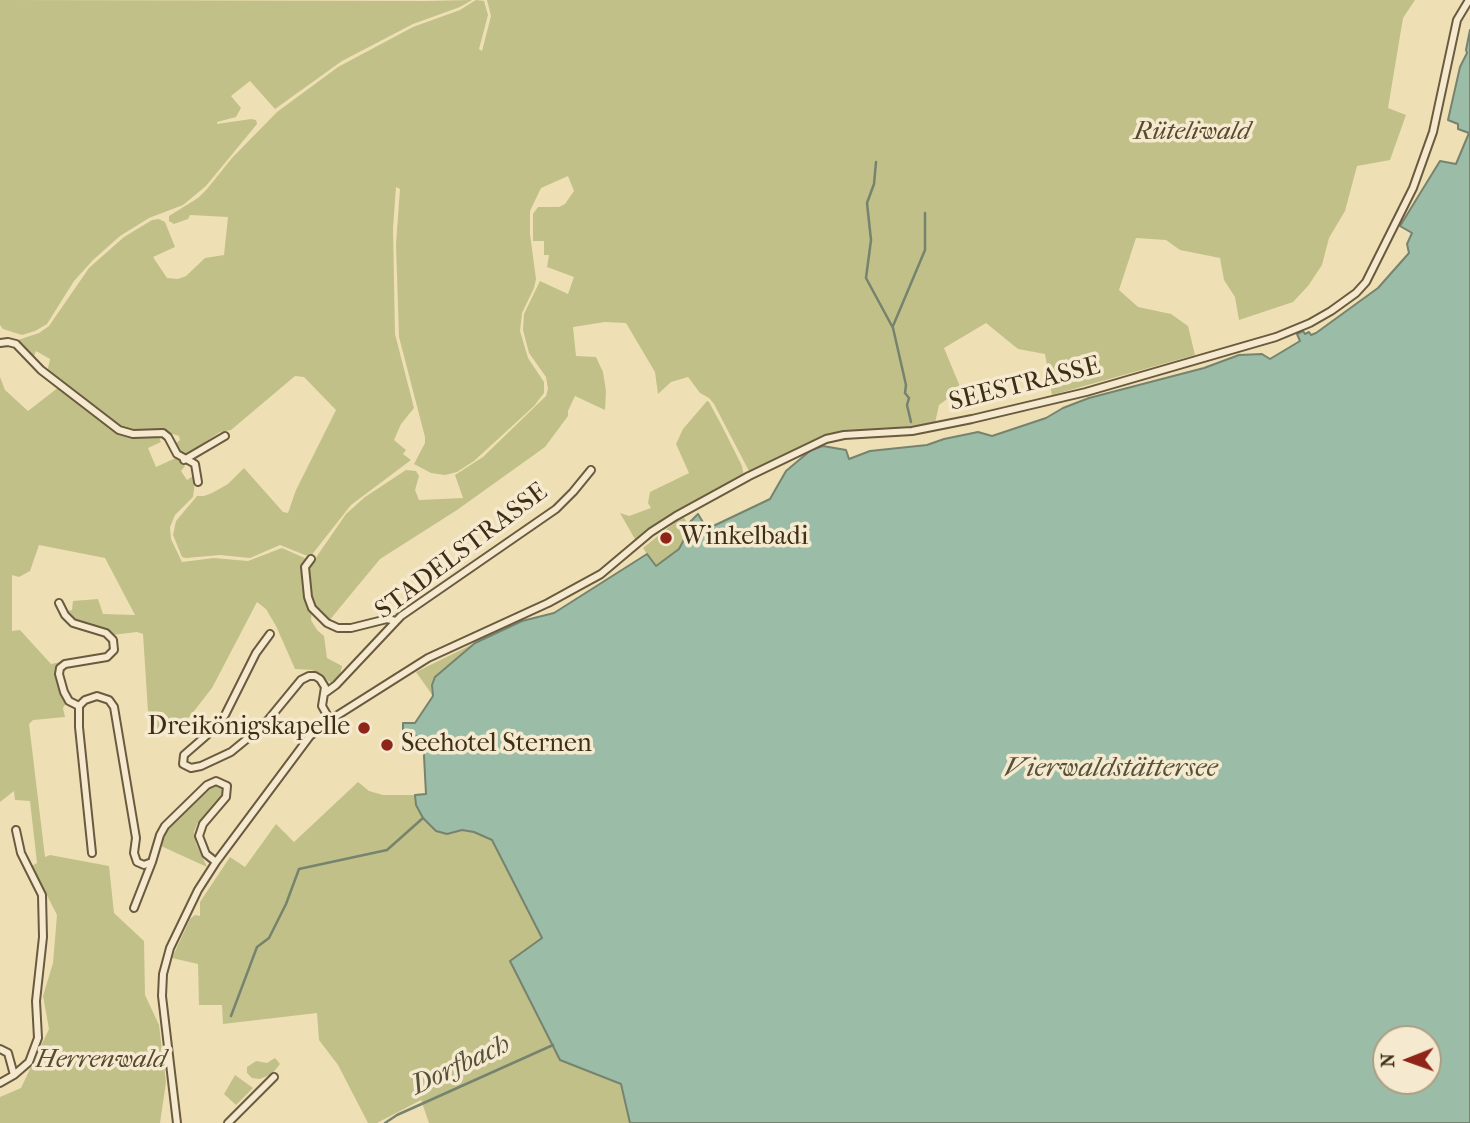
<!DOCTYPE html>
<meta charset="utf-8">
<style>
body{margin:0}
#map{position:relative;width:1470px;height:1123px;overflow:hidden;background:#efdfb5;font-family:"IM FELL French Canon",serif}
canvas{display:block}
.north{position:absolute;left:1372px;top:1025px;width:70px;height:70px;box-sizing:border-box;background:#f5eacf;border:2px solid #ac9e85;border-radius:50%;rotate:269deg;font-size:19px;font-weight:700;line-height:28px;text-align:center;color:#3e2d17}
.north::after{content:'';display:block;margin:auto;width:24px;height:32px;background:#8f2418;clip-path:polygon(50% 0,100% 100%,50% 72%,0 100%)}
</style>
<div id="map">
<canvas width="1470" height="1123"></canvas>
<div class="north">N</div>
</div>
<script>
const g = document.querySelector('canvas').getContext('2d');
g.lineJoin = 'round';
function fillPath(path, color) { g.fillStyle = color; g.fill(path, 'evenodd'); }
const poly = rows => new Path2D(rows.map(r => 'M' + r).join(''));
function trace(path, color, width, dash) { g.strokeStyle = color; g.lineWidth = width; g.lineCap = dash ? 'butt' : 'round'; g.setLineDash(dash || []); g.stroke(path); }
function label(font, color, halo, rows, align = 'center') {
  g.font = font + ' "IM FELL French Canon",serif'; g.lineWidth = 7; g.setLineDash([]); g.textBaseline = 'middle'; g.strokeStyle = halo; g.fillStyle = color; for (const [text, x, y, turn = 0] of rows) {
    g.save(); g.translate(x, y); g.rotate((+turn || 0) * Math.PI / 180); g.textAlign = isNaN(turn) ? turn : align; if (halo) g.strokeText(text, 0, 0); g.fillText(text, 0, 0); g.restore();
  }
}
fillPath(poly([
 [0,0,426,1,472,0,460,7,413,24,342,61,275,109,250,81,231,96,241,108,236,117,217,122,217,124,251,119,256,120,257,124,206,186,183,205,149,218,120,236,93,260,74,281,47,324,35,331,22,335,3,329,0,325],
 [476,0,484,1,488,15,479,49,482,51,491,16,487,0,1415,0,1403,18,1388,108,1406,115,1390,160,1357,166,1345,211,1329,238,1322,265,1308,286,1293,302,1239,320,1235,297,1224,280,1220,258,1180,250,1166,240,1136,238,1119,290,1138,307,1171,314,1188,326,1195,355,1052,395,1045,354,1018,349,986,323,944,348,961,389,939,405,935,423,903,428,841,432,825,436,750,473,714,404,709,398,700,393,688,377,671,382,658,394,655,372,626,323,605,322,573,327,576,356,596,357,603,372,606,391,605,410,575,396,568,411,568,416,545,447,457,510,380,559,328,622,313,606,306,572,346,514,365,497,406,470,416,471,419,476,415,490,419,500,463,498,455,475,483,457,546,396,548,389,546,377,529,353,523,330,524,314,540,281,568,294,574,277,547,267,549,255,544,255,544,241,533,241,533,214,538,207,559,207,565,204,574,191,568,176,541,188,530,211,530,234,536,279,534,288,522,313,520,331,528,358,544,382,544,393,534,406,474,461,457,472,445,475,431,473,414,464,425,443,425,437,399,337,396,244,400,189,396,187,393,228,395,334,414,408,401,424,394,440,406,450,403,454,411,460,351,505,310,557,280,545,250,558,220,555,186,558,182,557,173,535,176,521,197,496,204,496,212,493,228,484,244,468,283,512,288,513,296,490,336,410,304,377,295,376,231,430,220,432,185,456,181,455,175,444,180,440,179,436,158,429,140,432,124,431,47,373,50,359,36,351,34,356,15,341,39,333,49,326,89,268,124,237,152,220,159,219,165,222,175,247,153,257,167,278,178,279,186,276,205,258,224,255,228,217,190,215,188,219,174,224,169,221,169,216,198,198,207,189,232,158,277,112,338,67,413,27,460,10],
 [0,377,5,390,28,411,59,387,117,431,158,435,161,442,148,448,156,467,178,457,185,466,181,471,187,480,196,474,193,497,175,515,170,527,171,539,182,562,214,558,248,561,282,548,309,560,304,567,312,609,311,620,317,630,324,636,327,658,342,666,340,675,331,683,312,670,295,669,276,626,266,609,257,602,212,688,191,715,173,734,163,735,159,729,152,731,149,727,143,634,137,632,112,635,73,621,67,611,72,610,73,601,98,599,103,614,135,615,105,558,39,545,30,571,19,577,12,575,12,631,20,630,51,664,61,662,59,667,66,703,63,708,65,717,33,720,29,724,45,857,50,855,109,866,114,913,144,941,145,995,159,1025,166,1082,160,1123,0,1123,0,1097,21,1088,49,1029,43,996,53,963,57,915,32,866,37,863,30,801,15,800,14,791,0,802],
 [707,401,709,402,723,428,742,466,744,476,674,514,636,541,620,513,629,516,651,508,648,503,650,492,689,473,676,444,683,429],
 [683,516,688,524,689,530,679,549,655,566,643,548],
 [475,643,435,677,432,685,433,696,416,672],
 [358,782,369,791,383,795,415,795,416,805,447,834,462,830,475,832,492,840,542,938,510,961,560,1060,621,1084,630,1123,429,1123,421,1100,377,1123,368,1123,338,1065,319,1040,317,1013,223,1024,222,1005,199,1005,198,964,172,958,190,919,195,915,200,916,200,902,230,857,245,867,276,824,294,842],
 [218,785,223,789,223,795,197,824,194,832,196,844,207,867,161,846,168,828,212,786],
 [275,1058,280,1064,272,1074,260,1079,252,1078,247,1073,247,1067,256,1061,267,1063],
 [235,1075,253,1088,236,1105,224,1094]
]), '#c1c088');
const water = poly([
 [1470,30,1470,1123,630,1123,621,1084,560,1060,510,961,542,938,492,840,474,832,462,830,447,834,436,831,423,818,416,805,415,795,426,794,423,737,403,734,403,723,415,723,433,696,432,685,435,677,475,643,522,621,554,613,647,554,656,566,679,549,689,530,688,524,698,514,707,529,770,499,786,471,811,450,823,446,846,450,849,459,870,451,927,445,944,439,978,432,992,436,1046,418,1063,408,1089,398,1204,368,1239,355,1262,354,1270,359,1300,341,1297,334,1303,331,1305,334,1309,332,1311,335,1316,333,1378,288,1409,253,1407,244,1412,233,1400,226,1440,161,1456,164,1469,133,1458,129,1458,124,1448,120,1460,67,1467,53,1466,50,1470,30],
 [1386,1039,1428,1039,1428,1081,1386,1081,1386,1039]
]);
fillPath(water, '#9bbda8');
trace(water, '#76836e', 2);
trace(poly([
 [876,162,874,184,867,203,871,240,866,278,893,328,906,385,905,393,909,398,907,405,911,422],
 [893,326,925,250,925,213],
 [231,1016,257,947,269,938,286,904,299,869,387,850,423,818],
 [385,1123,397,1115,553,1045]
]), '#76836e', 2.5);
const street = poly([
 [0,343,8,342,16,344,41,370,119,430,133,434,163,433,168,437,177,454,195,464,198,482],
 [184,460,225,436],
 [311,559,305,567,308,597,312,608,327,623,338,628,351,628,387,619,396,621],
 [59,603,65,615,73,623,106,633,113,640,114,650,107,657,65,664,60,668,59,674,64,692,69,701,79,706],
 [270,634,256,653,225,715,207,735,184,755,183,764,191,768,201,766,231,752,264,725,301,680,309,676,315,676,320,679,325,687,322,706,330,720],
 [325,693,336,685,401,616,556,509,573,492,591,470],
 [79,706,85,700,97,696,109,700,114,707,136,838,134,853,137,862,144,865,152,862,160,835,165,826,207,785,216,781,227,786,226,797,203,824,199,836,206,854,216,862],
 [79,706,79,727,92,853],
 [134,908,152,862],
 [0,1049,8,1053,14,1075],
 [0,1083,14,1075,29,1062,38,1038,36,1001,43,937,42,895,21,853,16,830],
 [177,1123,162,996,163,974,170,948,198,890,216,862,310,736,330,720,428,658,548,603,601,574,651,532,676,516,749,476,826,439,844,435,912,431,972,419,1086,392,1276,337,1310,323,1331,311,1356,293,1366,282,1413,188,1433,132,1457,20,1469,0],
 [228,1123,274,1077]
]);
trace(street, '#6a5a3e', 10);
trace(street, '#f5eacf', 6);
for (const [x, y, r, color] of [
 [666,538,7,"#8f2418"],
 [364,728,7,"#8f2418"],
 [387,745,7,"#8f2418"]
]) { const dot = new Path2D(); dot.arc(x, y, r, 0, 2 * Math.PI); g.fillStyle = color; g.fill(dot); trace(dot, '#f5eacf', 2.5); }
label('italic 26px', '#584a2e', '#f5eacf', [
 ["Rüteliwald",1192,133],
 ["Herrenwald",101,1061]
]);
label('26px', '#3e2d17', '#f5eacf', [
 ["SEESTRASSE",1025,385,-14],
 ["STADELSTRASSE",462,552,-37]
]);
label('26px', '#3e2d17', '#f5eacf', [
 ["Winkelbadi",680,538],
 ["Dreikönigskapelle",350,728,"right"],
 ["Seehotel Sternen",401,745]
], 'left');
label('italic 28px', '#55513b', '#f5eacf', [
 ["Vierwaldstättersee",1111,769],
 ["Dorfbach",461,1066,-25]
]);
</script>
